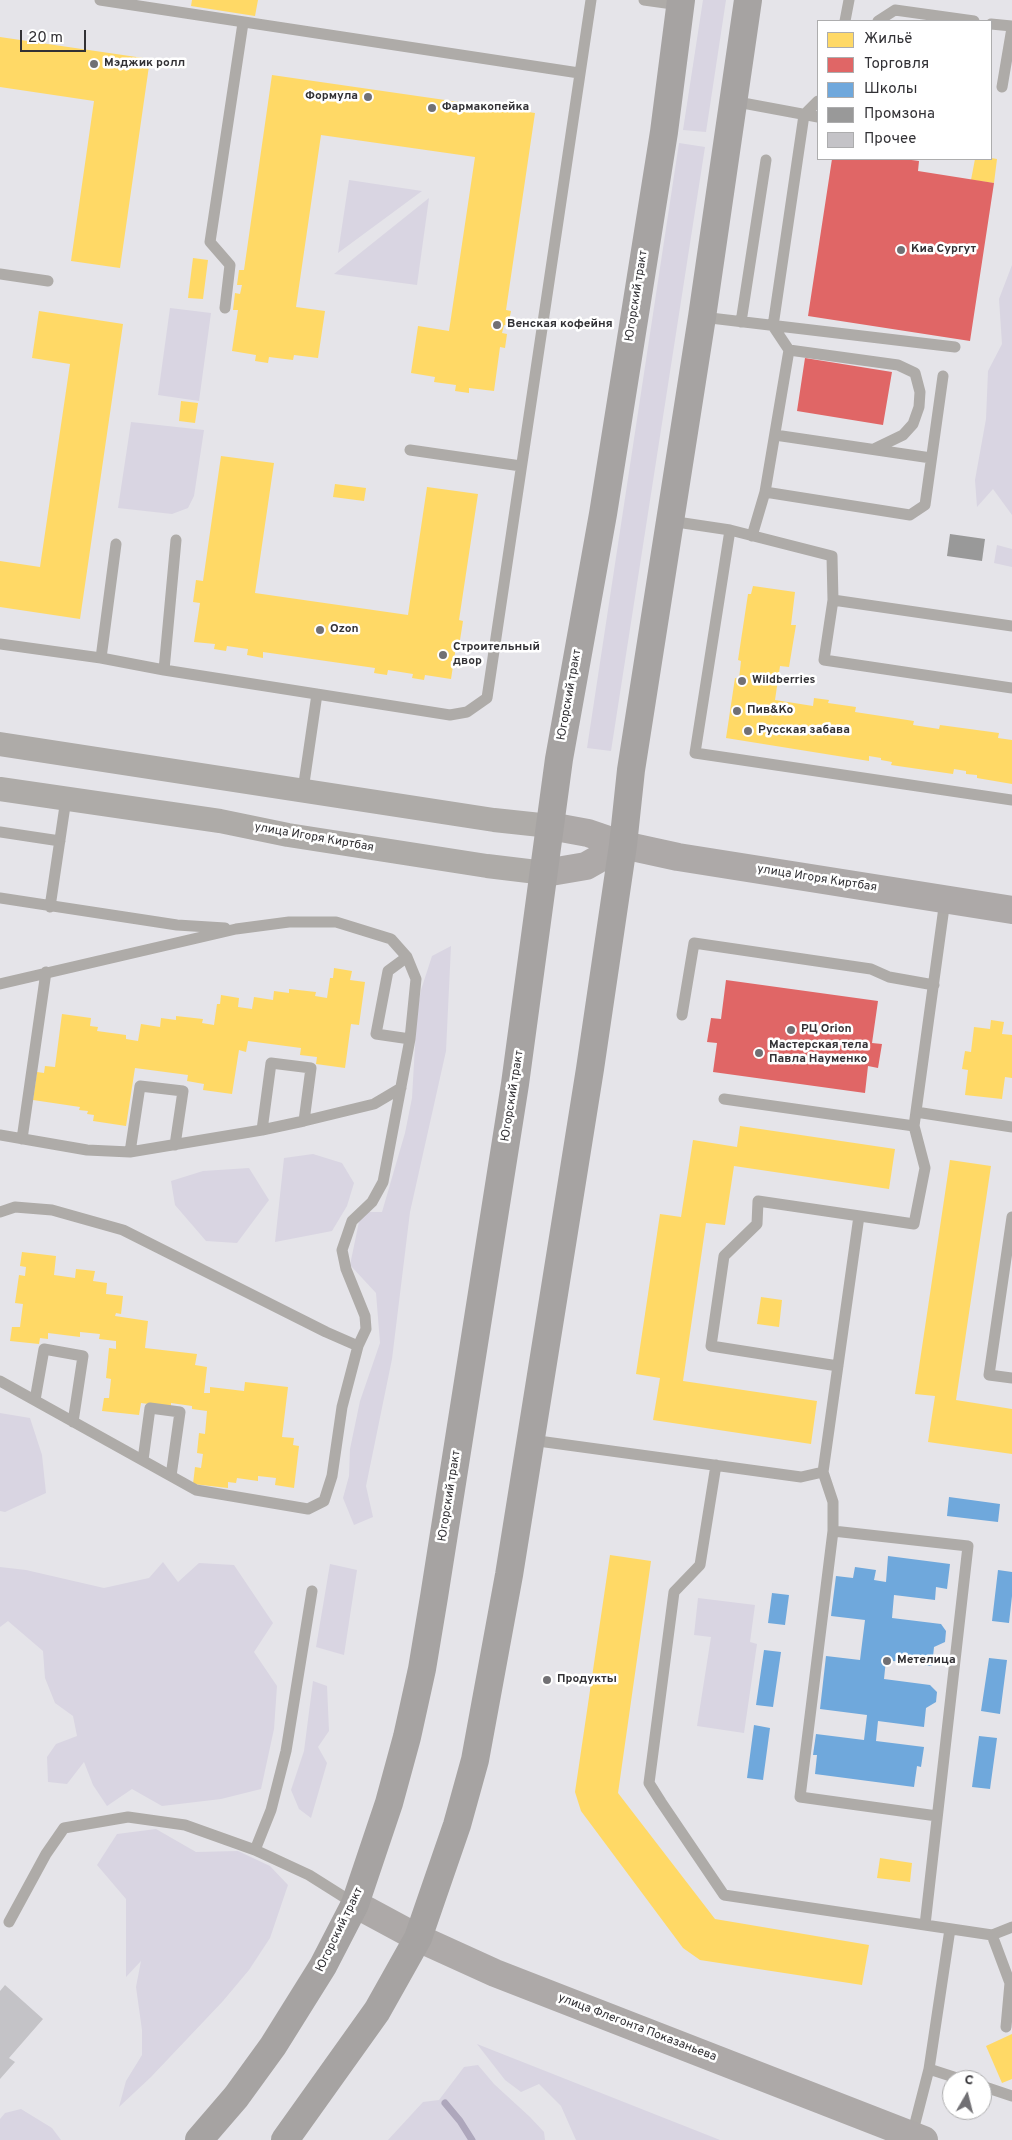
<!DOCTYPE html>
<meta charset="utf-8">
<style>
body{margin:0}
#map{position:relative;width:1012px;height:2140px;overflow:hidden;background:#e5e4e9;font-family:Overpass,sans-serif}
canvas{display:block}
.legend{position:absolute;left:817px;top:20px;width:175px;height:140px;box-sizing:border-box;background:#fff;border:1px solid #adadae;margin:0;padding:6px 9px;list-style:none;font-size:15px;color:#323135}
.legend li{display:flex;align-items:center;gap:10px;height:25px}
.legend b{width:25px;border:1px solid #adadae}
.north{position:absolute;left:942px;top:2070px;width:50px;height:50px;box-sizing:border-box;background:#fff;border:1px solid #adadae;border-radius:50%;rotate:8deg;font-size:14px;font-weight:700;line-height:20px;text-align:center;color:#323135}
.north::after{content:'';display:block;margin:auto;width:18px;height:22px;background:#717074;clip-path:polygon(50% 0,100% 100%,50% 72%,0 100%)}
.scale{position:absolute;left:20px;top:30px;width:66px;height:22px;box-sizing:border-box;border:2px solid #323135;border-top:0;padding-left:6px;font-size:15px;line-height:18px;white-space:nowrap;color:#323135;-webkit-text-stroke:4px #fff;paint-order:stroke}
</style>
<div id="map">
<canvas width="1012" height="2140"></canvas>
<ul class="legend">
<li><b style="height:14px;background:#ffd966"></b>Жильё</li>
<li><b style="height:14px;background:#e06666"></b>Торговля</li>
<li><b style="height:14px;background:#6fa8dc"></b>Школы</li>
<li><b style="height:14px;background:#999"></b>Промзона</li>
<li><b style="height:14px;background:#c4c3c7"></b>Прочее</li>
</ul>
<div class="north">С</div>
<div class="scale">20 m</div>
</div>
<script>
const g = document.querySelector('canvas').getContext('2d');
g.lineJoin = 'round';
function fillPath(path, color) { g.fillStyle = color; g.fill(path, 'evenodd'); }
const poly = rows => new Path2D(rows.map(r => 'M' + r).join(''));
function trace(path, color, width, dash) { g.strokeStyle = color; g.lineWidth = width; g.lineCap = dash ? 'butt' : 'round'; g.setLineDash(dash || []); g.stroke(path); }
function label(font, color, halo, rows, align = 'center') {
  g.font = font + ' Overpass,sans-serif'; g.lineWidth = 5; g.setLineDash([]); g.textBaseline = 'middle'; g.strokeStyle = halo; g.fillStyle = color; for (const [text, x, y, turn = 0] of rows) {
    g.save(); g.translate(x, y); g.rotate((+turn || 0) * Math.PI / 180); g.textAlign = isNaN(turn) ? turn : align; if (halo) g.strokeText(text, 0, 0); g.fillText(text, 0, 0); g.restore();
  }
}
fillPath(poly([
 [703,0,726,0,706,132,683,130],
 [679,143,705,147,611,751,587,748],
 [349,180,422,191,338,253],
 [429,198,417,285,334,274],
 [1012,265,1012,515,993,489,977,507,975,480,986,419,988,371,1002,344,999,299],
 [170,308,211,313,199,401,158,395],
 [131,422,204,430,194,496,188,508,172,514,118,508],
 [997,545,1012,549,1012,567,994,563],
 [451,946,446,1051,410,1212,392,1359,366,1486,373,1517,354,1525,343,1498,349,1476,350,1449,360,1401,380,1343,376,1293,350,1265,361,1212,382,1212,405,1133,412,1098,417,1011,421,990,432,956],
 [313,1154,342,1163,354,1183,347,1206,332,1231,275,1242,284,1158],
 [249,1168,269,1200,237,1243,206,1241,175,1205,171,1181,203,1171],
 [0,1413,30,1418,42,1455,46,1493,5,1512,0,1511],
 [163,1562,178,1582,199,1563,234,1565,273,1623,254,1652,277,1686,274,1729,261,1789,221,1799,162,1806,132,1789,107,1806,93,1785,84,1762,67,1784,48,1782,47,1757,56,1744,77,1736,73,1716,55,1703,45,1678,43,1651,8,1621,0,1627,0,1567,26,1570,104,1588,149,1578],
 [330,1564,357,1570,344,1655,316,1647],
 [698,1598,755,1605,750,1642,757,1644,744,1733,697,1726,711,1637,694,1635],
 [313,1681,327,1686,329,1731,318,1747,327,1763,311,1818,299,1809,291,1790,304,1751],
 [156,1829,196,1852,238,1851,270,1866,288,1885,270,1938,249,1970,223,2001,151,2077,119,2107,126,2081,142,2055,142,2030,136,1987,141,1961,126,1977,126,1899,97,1865,117,1834],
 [477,2044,720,2140,576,2140,561,2106,539,2084,521,2092,505,2080],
 [478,2065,494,2084,530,2117,544,2132,545,2140,388,2140,423,2102,439,2100,464,2067],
 [21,2109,52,2128,61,2140,0,2140,0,2119,5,2113]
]), '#d9d5e2');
fillPath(poly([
 [192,0,258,0,255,16,191,6],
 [0,37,150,59,120,268,71,261,94,101,0,87],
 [272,75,535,113,506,310,511,311,508,326,504,325,502,333,507,334,505,348,500,347,494,391,469,388,469,393,455,391,456,385,434,382,435,377,411,373,418,326,449,331,475,157,321,135,296,307,325,311,318,358,294,355,293,360,269,357,268,363,255,361,256,355,232,351,238,310,233,310,235,293,240,294,242,285,237,285,239,270,244,270],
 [991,158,997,159,994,183,971,180,975,159],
 [193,258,208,260,203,299,188,298],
 [39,311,123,324,80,619,0,607,0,561,40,567,70,364,32,358],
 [181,401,198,403,195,423,179,421],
 [221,456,274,463,255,593,408,615,427,487,478,494,459,620,463,621,460,640,457,640,451,679,425,675,424,680,412,678,413,674,388,670,387,675,374,673,375,668,263,652,263,658,247,655,248,649,227,646,226,651,214,649,215,644,194,642,200,603,193,602,196,580,203,581],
 [335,484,366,488,364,501,333,497],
 [753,586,795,592,791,625,796,625,789,667,780,666,775,700,813,706,814,698,829,700,828,703,856,707,855,712,914,721,913,725,939,729,940,725,999,733,998,738,1012,740,1012,784,977,778,977,775,966,774,966,771,954,769,953,774,891,765,892,762,881,760,881,758,869,756,869,761,726,738,735,678,739,679,741,661,738,660,748,594,751,594],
 [334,968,352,971,350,980,365,982,359,1025,351,1024,345,1068,316,1064,317,1057,300,1055,301,1048,248,1041,246,1052,239,1050,232,1094,203,1090,204,1084,187,1081,188,1075,135,1068,126,1126,93,1121,94,1115,87,1114,88,1111,79,1110,80,1107,33,1100,37,1072,44,1073,45,1066,55,1067,62,1014,91,1018,90,1026,98,1027,97,1031,126,1035,126,1039,138,1041,141,1024,160,1027,161,1018,176,1020,176,1016,203,1019,202,1023,214,1025,217,1004,220,1004,221,995,239,998,238,1007,252,1009,254,997,273,1000,274,991,289,993,289,989,316,992,315,996,327,998,330,978,333,978],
 [991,1020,1004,1022,1002,1034,1012,1035,1012,1078,1005,1077,1002,1099,965,1095,968,1070,962,1069,965,1051,971,1052,974,1027,990,1029],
 [740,1126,895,1149,889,1189,734,1166,725,1225,706,1223,683,1381,817,1401,811,1444,653,1420,660,1378,636,1374,660,1214,681,1217,693,1140,737,1147],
 [950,1160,991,1166,956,1400,1012,1409,1012,1454,928,1442,935,1396,915,1394],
 [22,1252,56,1256,54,1275,75,1278,76,1269,95,1271,93,1281,107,1283,106,1294,123,1296,121,1314,116,1313,115,1316,148,1321,145,1348,197,1354,195,1365,207,1367,204,1393,210,1393,210,1387,244,1391,245,1382,288,1387,282,1437,294,1438,293,1445,299,1446,294,1488,275,1485,276,1478,258,1476,258,1481,237,1478,236,1483,228,1482,228,1488,193,1484,195,1467,201,1468,203,1454,197,1453,199,1433,205,1434,207,1411,192,1409,192,1406,171,1403,171,1407,141,1403,139,1415,102,1411,104,1398,109,1398,111,1379,106,1378,109,1348,116,1349,116,1341,99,1339,100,1334,80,1332,80,1337,48,1333,48,1339,40,1338,39,1344,10,1341,12,1327,20,1327,23,1304,15,1303,19,1275,25,1276,26,1267,20,1266],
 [761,1297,782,1300,779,1327,757,1324],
 [610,1555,651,1561,618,1793,715,1919,869,1945,862,1985,700,1960,683,1948,581,1811,575,1792],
 [880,1858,912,1863,910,1882,877,1878],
 [1012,2034,1012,2079,1002,2083,986,2046]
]), '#ffd966');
fillPath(poly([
 [832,159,904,159,919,161,918,171,994,183,970,341,808,316],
 [805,358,892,372,883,425,797,411],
 [726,980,878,1001,872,1043,882,1044,878,1068,868,1066,865,1093,713,1072,717,1043,707,1042,711,1018,721,1019]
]), '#e06666');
fillPath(poly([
 [949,1497,1000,1504,998,1522,947,1516],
 [888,1556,950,1564,947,1589,936,1587,935,1600,894,1595,892,1618,941,1624,946,1631,945,1642,934,1647,932,1666,886,1660,884,1679,930,1685,937,1692,936,1702,926,1708,924,1727,878,1721,876,1741,924,1747,921,1767,917,1766,914,1787,815,1774,817,1755,813,1755,816,1734,864,1740,867,1715,820,1709,826,1656,860,1660,865,1620,831,1616,836,1576,853,1578,855,1567,876,1570,874,1580,886,1582],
 [998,1570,1012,1572,1012,1596,1009,1623,992,1621],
 [772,1593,789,1595,785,1625,768,1623],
 [764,1650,781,1652,773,1707,756,1705],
 [989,1658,1007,1660,1000,1714,981,1711],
 [754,1725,770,1728,763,1780,747,1778],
 [979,1736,997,1738,990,1789,972,1787]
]), '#6fa8dc');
fillPath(poly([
 [950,534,985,539,982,561,947,556]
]), '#999');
trace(poly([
 [445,2103,460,2121,472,2140]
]), '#aea7bc', 7);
fillPath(poly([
 [5,1985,43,2019,9,2058,15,2062,0,2079,0,1991]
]), '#c4c3c7');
trace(poly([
 [100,0,579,73],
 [644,0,680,5],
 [845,21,849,0],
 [878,21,895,10,974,21],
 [991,24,1012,26],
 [1002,87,1012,28],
 [732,101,818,117],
 [818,101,804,115,773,326,789,350,765,492,910,515,925,505,943,376],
 [0,274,48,281],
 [225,308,230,265,210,242,243,23],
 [702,317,955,347],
 [741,322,766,160],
 [789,350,898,365,915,373,920,392,919,407,913,424,903,435,874,449],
 [775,435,931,458],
 [410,450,521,466],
 [670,521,730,530,832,556,833,600,824,660,1012,688],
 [730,530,695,753,1012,800],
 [752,536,765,492],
 [833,600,1012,626],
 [0,644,101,658,164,670,450,715,467,712,487,698,591,0],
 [101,658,116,544],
 [164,670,176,540],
 [303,790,317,694],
 [0,832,60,841],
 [0,898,177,925,225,928],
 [50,907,66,799],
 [407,957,388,971,376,1034,410,1039],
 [0,984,236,929,289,922,336,922,391,939,407,957,416,979,410,1039,383,1182,372,1202,352,1221,342,1250,346,1269,365,1316,366,1329,358,1346,342,1407,332,1476,324,1501,308,1509,196,1490,0,1381],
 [682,1015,694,943,871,969,889,977,934,985],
 [724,1099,914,1126],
 [916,1112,1012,1127],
 [262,1130,271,1063,311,1068,304,1121],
 [0,1135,87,1150,130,1152,262,1130,304,1121,374,1104,401,1088],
 [22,1139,46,972],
 [130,1152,140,1086,183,1091,175,1145],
 [0,1212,15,1207,52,1210,123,1230,326,1332,358,1346],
 [859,1216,823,1472,833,1502,833,1531,800,1797,937,1816],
 [1012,1217,989,1375,1012,1378],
 [838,1366,711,1346,724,1256,757,1224,758,1201,914,1224,925,1168,914,1126,945,900],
 [35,1400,44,1349,83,1356,73,1422],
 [531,1440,801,1477,823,1472],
 [143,1460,150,1408,180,1412,171,1476],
 [716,1465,700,1565,674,1592,649,1783,661,1802,724,1895,992,1935,1012,1927],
 [833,1531,968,1546,925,1925],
 [255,1850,271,1810,286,1751,312,1591],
 [9,1922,46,1854,64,1828,128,1817,185,1825,255,1850,309,1875,355,1904],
 [992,1935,1010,1983,1006,2027],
 [929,2069,963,2080],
 [982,2086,1012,2096],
 [912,2135,929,2069,950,1929]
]), '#aeaba8', 11);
trace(poly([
 [0,744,494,820,550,826],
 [0,789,220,821,288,835,487,866,545,873]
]), '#aeaba8', 24);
trace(poly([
 [550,826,588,833,623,845,678,857,1012,910],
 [545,873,586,866,623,845],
 [355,1904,418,1938,495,1973,924,2140]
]), '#ada9a8', 28);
trace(poly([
 [199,2140,236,2097,273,2046,323,1966,355,1904,389,1803,407,1737,422,1669,434,1597,515,1084,559,759,603,514,664,132,681,0],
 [285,2140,377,2011,418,1938,457,1825,475,1760,509,1575,590,1069,623,845,631,770,702,317,748,0]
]), '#a6a3a2', 28);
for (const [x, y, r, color] of [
 [94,64,5,"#717074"],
 [368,97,5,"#717074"],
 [432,108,5,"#717074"],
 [901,250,5,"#717074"],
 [497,325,5,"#717074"],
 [320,630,5,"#717074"],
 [443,655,5,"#717074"],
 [742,681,5,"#717074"],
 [737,711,5,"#717074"],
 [748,731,5,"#717074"],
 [791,1030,5,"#717074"],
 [759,1053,5,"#717074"],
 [887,1661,5,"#717074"],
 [547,1680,5,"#717074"]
]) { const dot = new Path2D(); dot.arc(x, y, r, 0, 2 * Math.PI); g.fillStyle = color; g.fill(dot); trace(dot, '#fff', 2); }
label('bold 12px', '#323135', '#fff', [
 ["Мэджик ролл",104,64],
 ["Формула",358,97,"right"],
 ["Фармакопейка",442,108],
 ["Киа Сургут",911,250],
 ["Венская кофейня",507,325],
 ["Ozon",330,630],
 ["Строительный",453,648],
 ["двор",453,662],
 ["Wildberries",752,681],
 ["Пив&Ко",747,711],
 ["Русская забава",758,731],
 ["РЦ Orion",801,1030],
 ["Мастерская тела",769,1046],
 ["Павла Науменко",769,1060],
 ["Метелица",897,1661],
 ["Продукты",557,1680]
], 'left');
label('12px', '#323135', '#fff', [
 ["Югорский тракт",637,296,-81],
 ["Югорский тракт",570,695,-80],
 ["улица Игоря Киртбая",314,838,10],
 ["улица Игоря Киртбая",817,879,9],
 ["Югорский тракт",513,1096,-81],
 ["Югорский тракт",450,1496,-81],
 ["Югорский тракт",340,1930,-64],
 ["улица Флегонта Показаньева",637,2028,21]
]);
</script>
